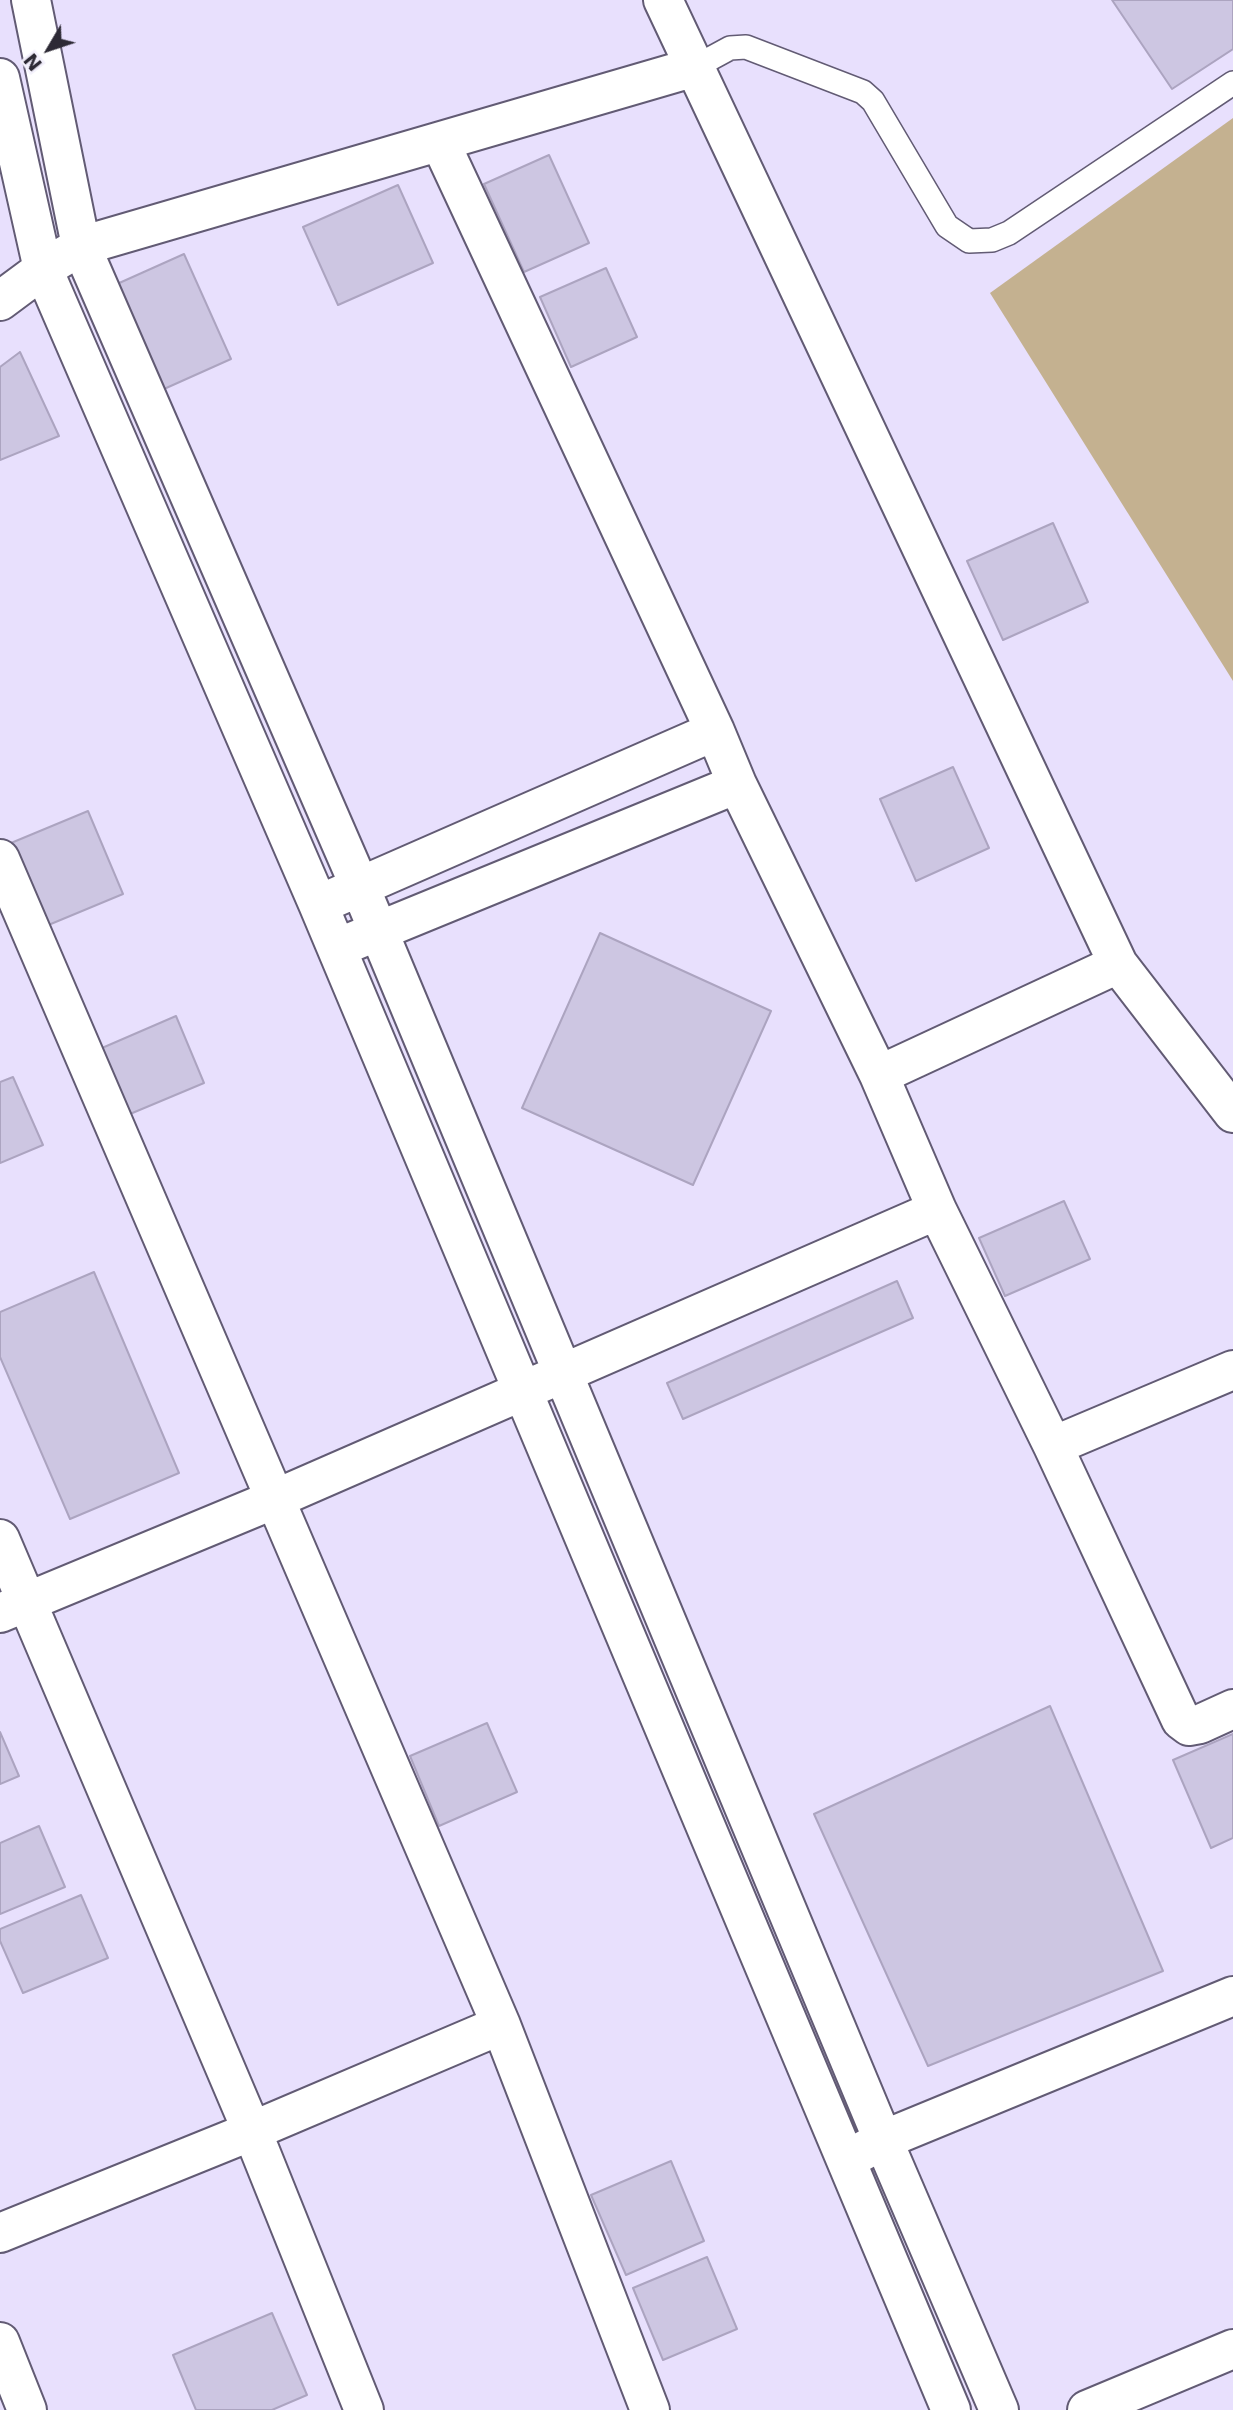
<!DOCTYPE html>
<style>
body{margin:0}
#map{position:relative;width:1233px;height:2410px;overflow:hidden;background:#e8e0fd;font-family:"DejaVu Sans",sans-serif}
canvas{display:block}
.north{position:absolute;left:14px;top:14px;width:70px;height:70px;-webkit-text-stroke:5px #f3f0fc;paint-order:stroke;rotate:231deg;font-size:19px;font-weight:700;line-height:28px;text-align:center;color:#2d2a35}
.north::after{content:'';display:block;margin:auto;width:24px;height:32px;background:#2d2a35;clip-path:polygon(50% 0,100% 100%,50% 72%,0 100%)}
</style>
<div id="map">
<canvas width="1233" height="2410"></canvas>
<div class="north">N</div>
</div>
<script>
const g = document.querySelector('canvas').getContext('2d');
g.lineJoin = 'round';
function fillPath(path, color) { g.fillStyle = color; g.fill(path, 'evenodd'); }
const poly = rows => new Path2D(rows.map(r => 'M' + r).join(''));
function trace(path, color, width, dash) { g.strokeStyle = color; g.lineWidth = width; g.lineCap = dash ? 'butt' : 'round'; g.setLineDash(dash || []); g.stroke(path); }
fillPath(poly([
 [1233,118,1233,681,990,293]
]), '#c4b190');
const building = poly([
 [1112,0,1233,0,1233,49,1172,89,1112,0],
 [549,155,589,243,524,272,484,184,549,155],
 [398,185,433,263,338,305,303,227,398,185],
 [184,254,231,359,164,389,117,284,184,254],
 [606,268,637,337,571,367,540,297,606,268],
 [20,352,59,436,0,460,0,367,20,352],
 [1053,523,1088,602,1003,640,967,561,1053,523],
 [953,767,989,848,916,881,880,799,953,767],
 [88,811,123,894,46,926,11,843,88,811],
 [600,933,771,1011,693,1185,522,1108,600,933],
 [176,1016,204,1083,130,1114,102,1048,176,1016],
 [13,1077,43,1145,0,1163,0,1082,13,1077],
 [1064,1201,1090,1259,1005,1296,979,1238,1064,1201],
 [94,1272,179,1473,70,1519,0,1357,0,1312,94,1272],
 [897,1281,913,1318,683,1419,667,1383,897,1281],
 [1050,1706,1163,1971,928,2066,814,1814,1050,1706],
 [487,1723,517,1792,439,1826,410,1756,487,1723],
 [0,1732,19,1776,0,1784,0,1732],
 [1233,1734,1233,1838,1211,1848,1173,1760,1233,1734],
 [39,1826,65,1887,0,1914,0,1843,39,1826],
 [81,1895,108,1958,23,1993,0,1941,0,1929,81,1895],
 [671,2161,704,2241,626,2275,591,2195,671,2161],
 [707,2257,737,2329,663,2360,633,2288,707,2257],
 [272,2313,307,2395,272,2410,196,2410,173,2355,272,2313]
]);
fillPath(building, '#cdc6e2');
trace(building, '#aca4c0', 2);
const lane = poly([
 [695,67,730,48,746,47,863,92,873,101,947,226,969,241,992,240,1009,233,1233,83]
]);
const street = poly([
 [31,0,81,246,360,887,883,2140,999,2410],
 [663,0,1118,964,1233,1113],
 [0,78,43,269,318,904,951,2410],
 [440,142,715,731,737,784,879,1075,937,1210,1053,1446,1181,1720,1189,1726,1200,1724,1233,1709],
 [0,301,43,269,81,246,695,67],
 [0,859,501,2025,650,2410],
 [336,897,715,731],
 [354,941,737,784],
 [879,1075,1118,964],
 [1053,1446,1233,1370],
 [0,1539,252,2131,364,2410],
 [0,1613,275,1499,937,1210],
 [861,2152,883,2140,1233,1996],
 [0,2233,252,2131,501,2025],
 [0,2342,27,2410],
 [1087,2410,1233,2349]
]);
trace(lane, '#625b74', 26);
trace(street, '#625b74', 42);
trace(lane, '#fff', 23);
trace(street, '#fff', 38);
</script>
